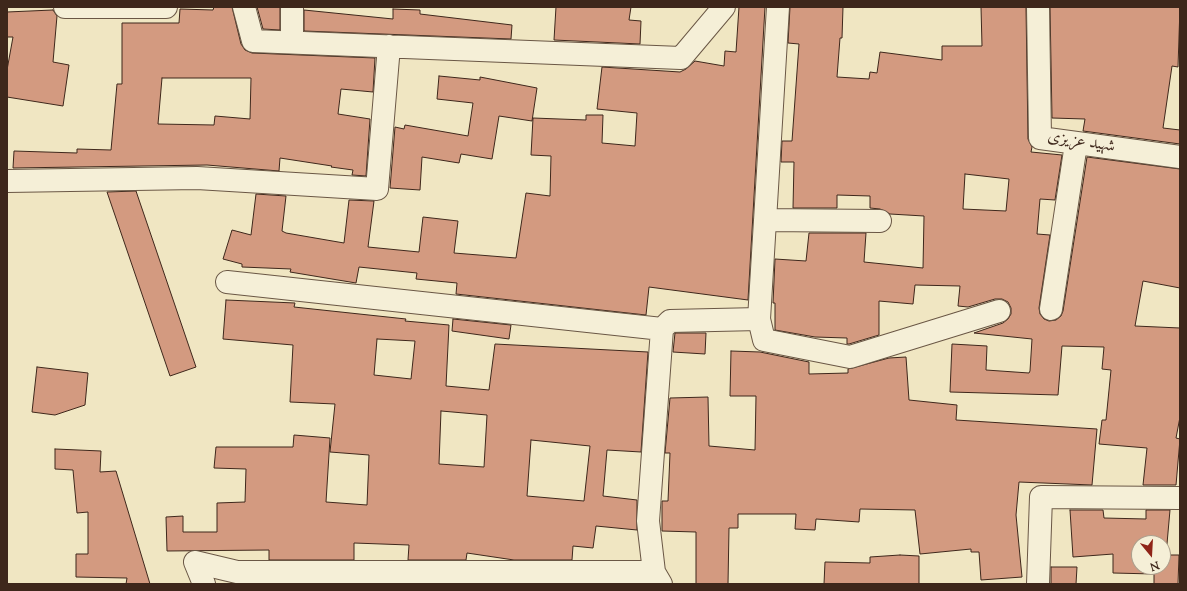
<!DOCTYPE html>
<meta charset="utf-8">
<style>
body{margin:0}
#map{position:relative;width:1187px;height:591px;overflow:hidden;background:#f0e6c2;font-family:"Sorts Mill Goudy",serif}
canvas{display:block}
.frame{position:absolute;inset:0;border:8px solid #3e271b;pointer-events:none}
.north{position:absolute;left:1131px;top:535px;width:40px;height:40px;box-sizing:border-box;background:#f5efd7;border:1px solid #ac9f8c;border-radius:50%;rotate:162deg;font-size:11px;font-weight:700;line-height:16px;text-align:center;color:#3e271b}
.north::after{content:'';display:block;margin:auto;width:14px;height:18px;background:#8f2418;clip-path:polygon(50% 0,100% 100%,50% 72%,0 100%)}
</style>
<div id="map">
<canvas width="1187" height="591"></canvas>
<div class="frame"></div>
<div class="north">N</div>
</div>
<script>
const g = document.querySelector('canvas').getContext('2d');
g.lineJoin = 'round';
function fillPath(path, color) { g.fillStyle = color; g.fill(path, 'evenodd'); }
const poly = rows => new Path2D(rows.map(r => 'M' + r).join(''));
function trace(path, color, width, dash) { g.strokeStyle = color; g.lineWidth = width; g.lineCap = dash ? 'butt' : 'round'; g.setLineDash(dash || []); g.stroke(path); }
function label(font, color, halo, rows, align = 'center') {
  g.font = font + ' "Sorts Mill Goudy",Amiri,serif'; g.lineWidth = 3.5; g.setLineDash([]); g.textBaseline = 'middle'; g.strokeStyle = halo; g.fillStyle = color; for (const [text, x, y, turn = 0] of rows) {
    g.save(); g.translate(x, y); g.rotate((+turn || 0) * Math.PI / 180); g.textAlign = isNaN(turn) ? turn : align; if (halo) g.strokeText(text, 0, 0); g.fillText(text, 0, 0); g.restore();
  }
}
const building = poly([
 [214,7,232,7,241,44,245,50,252,53,375,58,373,92,341,89,338,114,370,119,366,176,352,175,353,170,331,167,332,166,280,158,279,171,207,165,13,168,14,151,77,153,77,149,111,150,117,84,122,84,122,23,179,23,180,9,213,10,214,7],
 [162,78,251,78,250,119,215,116,214,125,158,124,162,78],
 [257,7,280,7,280,30,263,29,257,7],
 [556,7,631,7,629,20,641,21,640,44,554,40,556,7],
 [739,7,765,7,748,300,649,287,646,315,456,294,457,283,416,279,417,273,359,267,356,283,290,272,291,269,242,267,242,264,223,259,232,230,251,235,256,194,286,196,282,231,286,233,344,243,349,200,374,201,368,247,419,252,423,217,458,221,454,253,516,258,526,193,550,196,551,156,531,155,533,118,586,120,586,115,603,115,602,143,635,146,637,113,597,109,602,67,680,72,686,69,695,61,724,66,725,51,736,52,739,7],
 [790,7,843,7,842,38,840,38,837,77,869,79,870,72,877,73,880,52,942,60,942,46,982,46,981,7,1026,7,1028,139,1032,147,1031,152,1062,155,1055,200,1040,199,1037,234,1050,235,1039,308,1040,314,1044,319,1049,321,1056,320,1061,316,1063,311,1087,157,1180,169,1180,288,1143,281,1135,326,1180,328,1180,417,1176,438,1180,439,1176,485,1143,485,1147,448,1099,444,1102,420,1106,420,1111,370,1102,369,1104,347,1062,346,1058,395,950,392,952,344,987,346,986,370,1029,373,1030,371,1032,339,974,333,1003,323,1008,319,1011,314,1011,308,1008,302,1002,299,995,299,968,307,958,306,960,286,915,285,913,304,879,301,879,335,849,344,847,344,847,338,815,337,775,330,775,303,773,303,775,259,806,261,809,233,866,233,864,262,923,268,924,216,890,214,880,209,870,208,870,196,837,195,837,208,793,208,794,162,781,162,782,141,792,141,799,44,788,43,790,7],
 [965,174,1009,179,1006,211,963,209,965,174],
 [1050,7,1180,7,1178,67,1172,66,1163,128,1180,130,1180,144,1083,131,1085,119,1052,118,1050,7],
 [393,9,420,10,420,14,512,25,511,39,304,31,304,10,393,19,393,9],
 [53,10,57,16,53,62,69,65,63,106,7,97,7,70,13,37,7,37,7,12,53,10],
 [439,76,480,80,480,77,537,88,532,121,499,116,492,159,461,154,459,163,422,157,420,190,390,188,395,127,404,129,405,125,468,136,473,103,437,99,439,76],
 [136,191,196,367,170,376,107,192,136,191],
 [226,300,295,303,294,307,406,319,405,321,449,325,446,386,489,390,495,344,648,352,641,452,607,450,603,496,637,500,637,530,596,526,593,548,573,546,572,560,514,560,467,553,466,560,408,560,409,545,354,543,354,560,269,560,269,550,167,551,166,517,183,516,183,532,217,532,217,503,245,502,246,469,214,468,216,447,293,447,294,435,330,438,326,502,367,505,369,455,330,452,335,404,290,402,293,345,223,339,226,300],
 [377,339,415,341,411,379,374,375,377,339],
 [441,411,487,415,484,467,439,464,441,411],
 [531,440,590,446,584,501,527,496,531,440],
 [453,319,511,325,509,339,452,331,453,319],
 [675,333,706,333,705,354,673,352,675,333],
 [731,351,760,352,809,362,809,374,848,373,848,369,889,358,906,357,909,400,957,405,956,420,1097,429,1092,485,1019,482,1016,515,1022,577,981,580,979,552,971,552,971,549,920,554,915,510,860,509,859,522,816,519,815,530,795,529,796,514,738,514,738,528,729,528,728,584,696,584,696,532,662,531,662,501,668,501,670,453,665,453,670,398,708,397,709,446,755,450,756,396,730,396,731,351],
 [37,367,88,373,85,405,55,415,32,412,37,367],
 [55,449,101,451,100,472,116,471,150,584,126,584,127,578,76,577,76,554,88,554,88,512,77,513,73,470,55,469,55,449],
 [1070,510,1103,510,1104,518,1146,519,1146,510,1170,510,1166,555,1179,555,1178,584,1154,584,1154,574,1113,573,1113,554,1073,557,1070,510],
 [1139,543,1163,543,1163,567,1139,567,1139,543],
 [900,555,919,556,919,584,824,584,825,562,870,563,870,557,900,555],
 [1051,567,1077,567,1076,584,1051,584,1051,567]
]);
fillPath(building, '#d39a80');
trace(building, '#3e271b', 1);
const minor = poly([
 [65,7,166,7],
 [244,7,253,41,681,58,724,7],
 [292,7,292,42],
 [778,7,759,319,764,340,850,357,999,311],
 [1038,7,1040,138,1180,157],
 [7,181,197,178,377,189,389,46],
 [765,220,880,221],
 [227,282,662,329,670,321,759,319],
 [1051,309,1076,144],
 [195,562,237,572,654,572,661,584],
 [195,562,204,584],
 [654,572,648,521,662,329],
 [1038,584,1041,497,1180,498]
]);
trace(minor, '#6a5745', 24);
trace(minor, '#f5efd7', 22);
label('17px', '#3e271b', '#f5efd7', [
 ["شهید عزیزی",1081,143,9]
]);
</script>
